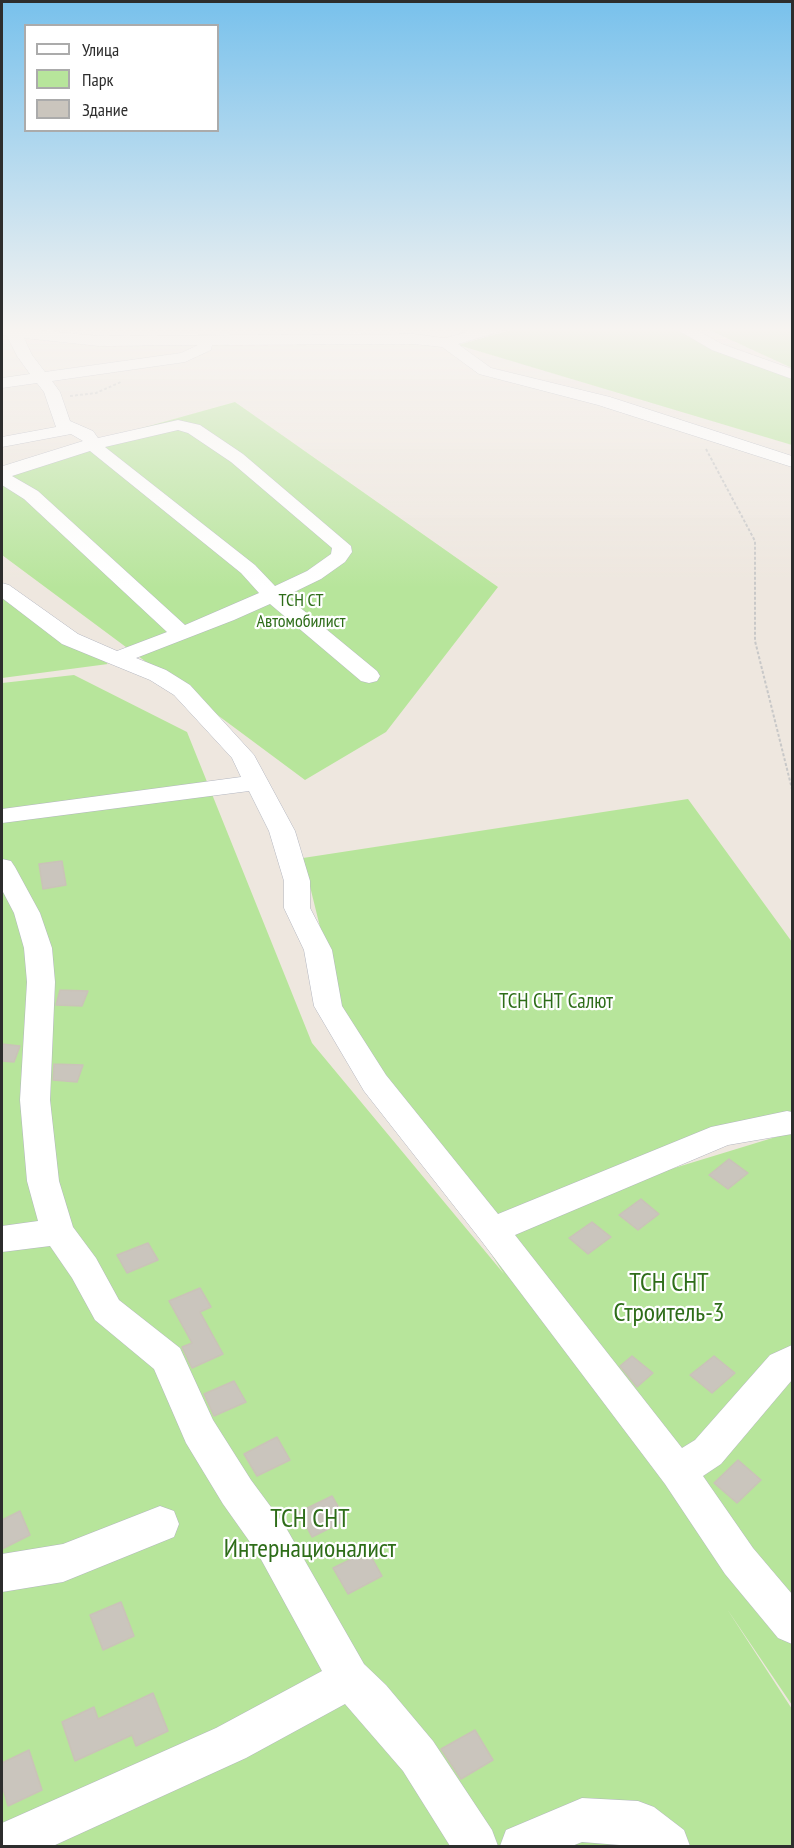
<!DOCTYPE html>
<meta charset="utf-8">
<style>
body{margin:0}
#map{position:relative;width:794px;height:1848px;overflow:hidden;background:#eee7df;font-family:"PT Sans Narrow",sans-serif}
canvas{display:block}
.frame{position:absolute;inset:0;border:3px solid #2d2d2d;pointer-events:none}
.legend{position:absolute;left:24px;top:24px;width:195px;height:108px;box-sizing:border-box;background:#fff;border:2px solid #ababab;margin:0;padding:8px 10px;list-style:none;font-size:18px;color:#2d2d2d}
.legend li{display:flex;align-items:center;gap:12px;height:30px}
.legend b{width:30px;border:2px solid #ababab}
</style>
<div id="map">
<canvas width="794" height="1848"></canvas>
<div class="frame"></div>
<ul class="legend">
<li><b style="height:8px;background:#fff"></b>Улица</li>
<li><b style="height:16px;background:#b7e59b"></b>Парк</li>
<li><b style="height:16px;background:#cac5bd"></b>Здание</li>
</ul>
</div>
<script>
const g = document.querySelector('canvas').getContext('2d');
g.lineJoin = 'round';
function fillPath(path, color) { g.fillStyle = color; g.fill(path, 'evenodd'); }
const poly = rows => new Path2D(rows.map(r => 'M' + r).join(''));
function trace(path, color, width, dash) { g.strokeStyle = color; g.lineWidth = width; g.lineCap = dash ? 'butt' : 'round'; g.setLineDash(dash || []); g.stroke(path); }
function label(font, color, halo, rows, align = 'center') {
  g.font = font + ' "PT Sans Narrow",sans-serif'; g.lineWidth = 4.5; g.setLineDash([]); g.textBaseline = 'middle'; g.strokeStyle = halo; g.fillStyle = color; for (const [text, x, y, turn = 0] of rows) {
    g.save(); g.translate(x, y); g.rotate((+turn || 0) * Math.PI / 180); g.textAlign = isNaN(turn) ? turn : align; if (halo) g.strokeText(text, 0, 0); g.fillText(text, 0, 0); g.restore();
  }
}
fillPath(poly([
 [514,329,682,329,792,378,792,445,458,345],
 [707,329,792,329,792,368],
 [235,402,498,587,386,732,305,780,2,555,2,467],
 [2,586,108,664,2,678],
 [74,675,187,732,312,1043,504,1274,475,1229,792,1132,792,1705,727,1609,792,1709,792,1846,2,1846,2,683],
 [688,799,792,942,792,1115,775,1114,494,1217,382,1075,339,1004,303,858]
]), '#b7e59b');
const building = poly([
 [62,861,66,885,43,889,39,864,62,861],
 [60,990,88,991,82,1006,56,1005,60,990],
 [2,1044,20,1046,14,1062,2,1061,2,1044],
 [54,1064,83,1065,77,1082,53,1080,54,1064],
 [729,1159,748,1173,728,1189,709,1175,729,1159],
 [641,1199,659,1214,638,1230,619,1215,641,1199],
 [592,1222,611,1237,588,1254,569,1238,592,1222],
 [148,1243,158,1260,127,1273,117,1255,148,1243],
 [200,1288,211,1307,200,1312,223,1354,192,1368,182,1347,192,1343,169,1301,200,1288],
 [632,1356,653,1373,637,1387,620,1366,632,1356],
 [714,1356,735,1373,712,1393,690,1375,714,1356],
 [234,1381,246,1402,214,1416,204,1394,234,1381],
 [277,1437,290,1460,257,1476,244,1454,277,1437],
 [738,1460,761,1480,737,1503,714,1483,738,1460],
 [332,1496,346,1520,312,1537,299,1512,332,1496],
 [20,1511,30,1535,2,1549,2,1520,20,1511],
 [368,1551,382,1576,348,1594,333,1568,368,1551],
 [121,1602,134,1636,103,1650,90,1615,121,1602],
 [153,1693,168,1731,136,1746,132,1735,75,1761,62,1722,94,1707,98,1719,153,1693],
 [475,1730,493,1760,461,1779,441,1749,475,1730],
 [29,1750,42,1790,8,1806,2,1785,2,1763,29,1750]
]);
fillPath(building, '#cac5bd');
trace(building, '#cac3b8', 1.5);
const minor = poly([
 [2,329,27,329,99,336,414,334,445,338,478,329,502,329,499,332,458,344,491,368,610,397,792,456,792,467,598,405,479,374,442,347,414,344,212,345,211,350,185,362,52,381,60,392,70,421,93,431,98,438,178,420,200,425,243,454,351,546,352,552,345,562,321,579,286,596,377,671,380,676,377,681,369,683,361,681,270,604,234,620,136,658,166,670,190,685,254,755,295,831,310,881,310,908,332,950,342,1006,386,1075,498,1214,711,1127,787,1111,792,1112,792,1134,728,1145,515,1235,682,1448,695,1440,770,1355,792,1345,792,1380,721,1464,703,1476,753,1548,792,1594,792,1644,778,1638,725,1574,665,1484,480,1239,364,1091,314,1006,304,950,284,908,284,881,269,831,249,791,2,823,2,809,241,777,232,758,174,695,150,680,62,644,2,598,2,583,9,585,78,634,117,651,167,632,24,499,2,485,3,466,83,441,71,434,2,447,2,437,56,427,44,392,37,383,2,388,2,378,30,374,17,356,7,336,2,335,2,329],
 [24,338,99,346,198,345,181,353,45,372,32,355,24,338],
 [178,430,188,433,231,462,332,548,331,554,307,571,275,586,255,565,105,447,178,430],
 [90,451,241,573,259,593,185,625,38,491,12,476,90,451],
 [676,329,695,329,722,344,792,369,792,379,712,350,676,329],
 [2,859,11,861,15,867,40,913,52,948,55,982,50,1100,59,1181,73,1227,96,1258,119,1300,180,1348,213,1420,251,1480,285,1526,364,1664,386,1685,433,1741,492,1830,498,1846,450,1846,403,1771,345,1704,246,1758,53,1846,2,1846,2,1823,216,1728,322,1671,257,1552,223,1504,186,1443,154,1369,95,1320,72,1278,50,1246,2,1252,2,1226,38,1221,27,1181,20,1100,27,982,24,948,14,913,2,890,2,859],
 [160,1506,174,1511,179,1524,174,1537,63,1582,2,1592,2,1554,63,1544,160,1506],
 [582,1798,638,1801,654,1807,684,1830,690,1846,632,1846,582,1842,572,1846,500,1846,506,1830,582,1798]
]);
trace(minor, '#b3b6c0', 1);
trace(poly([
 [70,396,96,393,121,382],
 [706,449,755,541,755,641,792,789]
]), '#c8c8c8', 2, [3, 2]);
fillPath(minor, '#fff');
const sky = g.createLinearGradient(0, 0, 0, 588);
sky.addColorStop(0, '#78c1ec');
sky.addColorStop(0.56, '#f7f4f1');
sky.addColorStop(1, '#f7f4f100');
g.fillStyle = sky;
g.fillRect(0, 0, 794, 588);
label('18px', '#2e6d19', '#fff', [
 ["ТСН СТ",301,601],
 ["Автомобилист",301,622]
]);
label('21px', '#2e6d19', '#fff', [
 ["ТСН СНТ Салют",556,1002]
]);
label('26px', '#2e6d19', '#fff', [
 ["ТСН СНТ",669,1284],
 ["Строитель-3",669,1314],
 ["ТСН СНТ",310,1520],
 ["Интернационалист",310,1550]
]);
</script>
